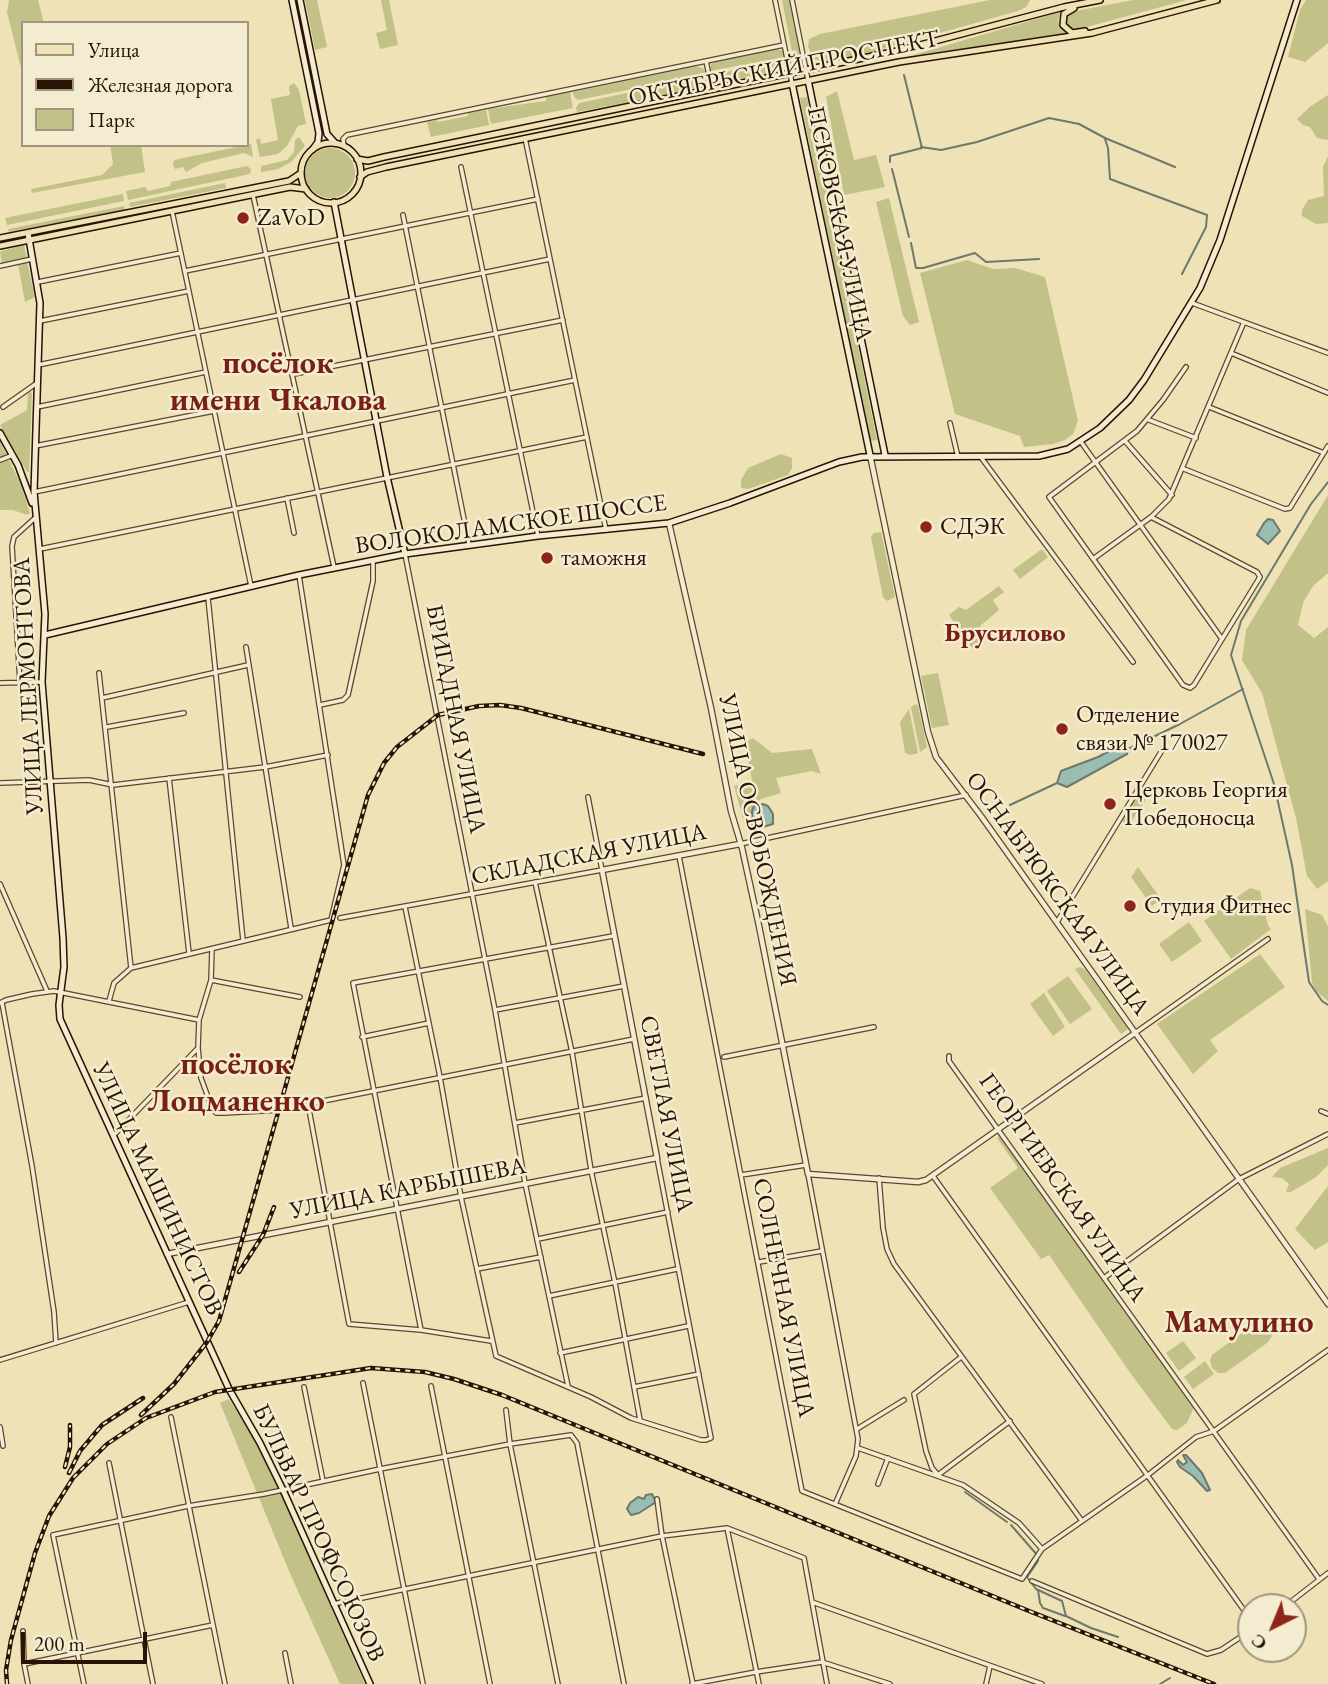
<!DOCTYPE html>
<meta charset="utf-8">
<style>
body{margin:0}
#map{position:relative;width:1328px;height:1684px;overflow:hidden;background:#eee2b6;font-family:"EB Garamond",serif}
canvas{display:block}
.legend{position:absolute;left:21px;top:21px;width:228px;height:126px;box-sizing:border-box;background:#f4ecd0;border:2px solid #a2957e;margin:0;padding:9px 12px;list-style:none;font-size:21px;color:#281304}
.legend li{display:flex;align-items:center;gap:14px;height:35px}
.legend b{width:35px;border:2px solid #a2957e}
.north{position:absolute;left:1237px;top:1593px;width:70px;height:70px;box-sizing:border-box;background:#f4ecd0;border:2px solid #a2957e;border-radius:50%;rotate:223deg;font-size:19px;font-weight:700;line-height:28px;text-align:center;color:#281304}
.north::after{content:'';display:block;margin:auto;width:24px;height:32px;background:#8f2418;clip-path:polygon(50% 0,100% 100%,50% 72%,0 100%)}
.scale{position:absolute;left:21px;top:1632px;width:126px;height:32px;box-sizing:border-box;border:4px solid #281304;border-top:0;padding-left:9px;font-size:21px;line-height:24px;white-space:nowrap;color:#281304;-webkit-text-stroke:5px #f4ecd0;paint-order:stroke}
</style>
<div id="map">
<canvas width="1328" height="1684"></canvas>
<ul class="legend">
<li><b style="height:9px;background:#eee2b6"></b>Улица</li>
<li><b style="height:9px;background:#281304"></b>Железная дорога</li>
<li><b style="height:19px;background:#c1c188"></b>Парк</li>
</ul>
<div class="north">С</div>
<div class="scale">200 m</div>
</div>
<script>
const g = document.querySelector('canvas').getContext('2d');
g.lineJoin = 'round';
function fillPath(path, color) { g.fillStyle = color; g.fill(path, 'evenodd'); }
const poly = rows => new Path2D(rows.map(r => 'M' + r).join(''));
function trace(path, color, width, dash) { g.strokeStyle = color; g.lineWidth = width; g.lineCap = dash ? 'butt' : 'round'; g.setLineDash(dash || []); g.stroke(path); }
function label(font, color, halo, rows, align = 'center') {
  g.font = font + ' "EB Garamond",serif'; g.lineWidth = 5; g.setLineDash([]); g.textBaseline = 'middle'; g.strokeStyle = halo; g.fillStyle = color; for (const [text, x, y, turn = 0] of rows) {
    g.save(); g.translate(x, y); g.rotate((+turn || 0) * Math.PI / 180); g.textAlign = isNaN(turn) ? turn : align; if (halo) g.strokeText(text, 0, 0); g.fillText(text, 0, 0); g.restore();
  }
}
fillPath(poly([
 [9,0,38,0,44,23,23,23,23,76,7,12],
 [305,0,317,0,327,47,315,50],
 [381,0,389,0,398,45,380,49,376,33,387,30],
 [782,0,789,0,801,60,794,62],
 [990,0,1030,0,1026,7,1018,11,868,53,823,62,814,59,808,47,809,39,820,34],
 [1133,0,1187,0,1083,28,1072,30,1066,24,1064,20,1071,12],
 [1306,0,1328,0,1328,43,1305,62,1288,57,1300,10],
 [1060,12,1058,22,1067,34,910,56],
 [776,49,784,51,785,57,710,71,711,63],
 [780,61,783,63,771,73,718,83,711,75],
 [696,66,704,69,706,74,578,100,574,97,573,92],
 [707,76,707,82,701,88,577,112,576,108,579,103],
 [294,83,299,90,306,124,298,126,287,146,278,154,260,157,256,140,260,138,261,144,278,140,271,99,290,95,289,86],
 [837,91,854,160,876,155,885,187,844,195,826,97],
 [570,92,573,108,491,124,488,109,546,101,546,97],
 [1328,95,1328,140,1317,138,1310,127,1303,125,1297,119,1311,106],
 [807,97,877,440,870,441,800,98],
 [486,110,489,125,431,137,427,122,437,120,438,122,468,116,468,113],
 [299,137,305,146,291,162,278,169,261,172,261,166,287,160,294,152,295,140],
 [251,144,253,157,244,153,202,163,186,172,183,167,175,169,173,165,174,160],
 [110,145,141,145,145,172,32,193,31,189,102,175,113,164],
 '305 173a25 25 0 1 1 50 0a25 25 0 1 1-50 0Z',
 [1328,156,1328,223,1316,224,1302,216,1302,210,1308,200,1324,196,1323,167],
 [247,166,251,169,250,174,128,200,126,191,145,187,148,191,170,186,171,182],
 [225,183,226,188,130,207,129,203],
 [123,194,124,201,7,225,5,218],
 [889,198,919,322,910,325,903,316,876,202],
 [124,206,125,210,9,232,8,229],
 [24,245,27,259,2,264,0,252,2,251],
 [967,260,993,269,1015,268,1045,277,1078,421,1073,434,1065,440,1053,444,1024,447,1020,436,955,414,920,273],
 [27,262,35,297,25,302,18,264],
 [30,392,32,393,29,472,27,472,0,425,27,410,28,393],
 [0,442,20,482,30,513,27,515,13,510,0,510],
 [781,454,792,458,792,468,788,475,748,489,741,488,741,480,748,468],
 [1328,495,1328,573,1313,586,1303,603,1298,625,1314,638,1328,627,1328,881,1317,889,1307,876,1296,818,1262,693,1242,660,1246,630],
 [881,532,895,597,887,601,883,597,871,537,874,533],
 [1042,549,1048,557,1020,579,1013,570],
 [999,586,1004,592,993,600,999,610,980,626,987,638,973,649,949,615,959,607,966,610],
 [938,673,949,725,932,728,921,676],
 [916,704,918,706,927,747,920,752,911,707],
 [909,709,918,753,910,755,905,753,900,722],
 [753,738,772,753,812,749,821,774,812,771,776,778,781,793,761,799,754,806,751,817,752,823,759,828,759,833,753,835,745,826,734,786,752,781,745,742],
 [1140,791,1148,796,1129,825,1124,825,1122,820],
 [1138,867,1161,899,1152,906,1131,877],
 [1250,888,1260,891,1268,925,1271,929,1231,959,1204,921],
 [1305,909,1322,915,1328,926,1328,1001,1316,991,1312,982],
 [1189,922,1202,941,1172,962,1159,944],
 [1260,954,1285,987,1210,1040,1218,1051,1193,1074,1157,1024],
 [1080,967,1085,969,1128,1029,1121,1034,1075,969],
 [1068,976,1092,1009,1070,1024,1047,991],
 [1044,993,1065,1027,1053,1036,1030,1004],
 [1000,1135,1194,1407,1187,1423,1177,1430,1172,1429,1131,1374,1049,1255,1041,1259,990,1188,1018,1168,997,1138],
 [1328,1148,1328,1165,1316,1177,1291,1192,1286,1192,1289,1184,1282,1178,1272,1177,1280,1168],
 [1328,1186,1328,1242,1315,1250,1295,1229],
 [1263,1323,1270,1328,1272,1336,1267,1343,1225,1373,1218,1373,1212,1368,1210,1361,1212,1355,1253,1325],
 [1183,1341,1196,1358,1179,1371,1166,1353],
 [1205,1361,1214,1374,1193,1389,1184,1377],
 [229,1399,251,1432,269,1466,365,1684,340,1684,289,1571,220,1403]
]), '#c1c188');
const water = poly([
 [1268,519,1273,520,1280,531,1268,544,1257,535,1264,523,1268,519],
 [1119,746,1128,749,1127,754,1067,787,1057,783,1061,771,1098,757,1119,746],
 [763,804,768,806,773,814,773,824,759,828,752,824,752,811,754,806,763,804],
 [1183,1455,1186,1455,1202,1473,1210,1490,1207,1491,1193,1476,1180,1467,1177,1462,1178,1460,1183,1465,1187,1462,1183,1455],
 [652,1494,656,1502,639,1513,631,1515,627,1509,630,1503,638,1497,644,1499,646,1495,652,1494]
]);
fillPath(water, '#9abdb3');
trace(water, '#6c796d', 2);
trace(poly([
 [1105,139,1108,148,1110,179,1207,215,1206,227,1182,274],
 [921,147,941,150,977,142,1049,118,1079,124,1105,138,1175,167],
 [890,162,890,156,922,148,904,75],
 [892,169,909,237],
 [911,243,916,268,923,268,975,253,986,262,1039,259],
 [1328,482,1311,504,1241,621,1231,655,1274,784,1292,865,1309,982,1322,1001,1328,1005],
 [1128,749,1180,724,1243,689],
 [1010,805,1057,783],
 [965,1492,1007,1522],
 [1011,1525,1038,1556,1038,1561,1027,1577,1036,1589,1062,1601,1066,1616,1091,1628,1118,1637],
 [1038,1590,1040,1603,1043,1608,1065,1616],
 [1160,1684,1170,1678]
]), '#6c796d', 2);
const minor = poly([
 [775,0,792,83],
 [792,0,808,80],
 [706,61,712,90],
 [525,138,606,530],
 [344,146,343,139,347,135,784,45],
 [461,167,538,536],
 [253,195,334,567],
 [172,211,251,586],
 [403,215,469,544],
 [0,266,32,259],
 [185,271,538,199],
 [38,282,181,253],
 [1192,303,1328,353],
 [40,321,189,291],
 [1231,353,1328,393],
 [38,365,550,259],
 [294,374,563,320],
 [3,407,37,383],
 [37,407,206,372],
 [1209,407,1324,453],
 [1149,420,1196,438],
 [950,423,958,457],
 [1125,441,1172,495],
 [1081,442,1222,639],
 [35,446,214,411],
 [980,456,1133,662],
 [0,460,13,455],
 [1184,469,1285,509,1290,508,1328,446],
 [34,492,575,380],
 [287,498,294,533],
 [1151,517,1257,572,1260,577,1194,685,1190,688,1183,685,1049,497,1137,431,1163,400,1186,367],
 [40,549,587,437],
 [405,554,495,1010,525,1183,568,1386],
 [1093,559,1151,517,1169,499,1244,322],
 [208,598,243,940],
 [246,647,291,928],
 [99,673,131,968],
 [0,683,42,682],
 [20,683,12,546,14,537,35,518],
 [102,698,248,665],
 [320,705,343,700,348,695,373,581,373,560],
 [107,727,184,713],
 [169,778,189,953],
 [0,783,89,780,113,785,265,767,328,755],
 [740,844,966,795],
 [679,856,802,1491,1022,1579,1042,1549,1148,1475,1196,1437,1214,1431,1328,1350],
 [535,882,572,1052,591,1170,615,1283,640,1420],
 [0,884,47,991],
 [405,907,440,1077,461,1197,496,1356,591,1397,631,1418,701,1440,706,1440,711,1438,657,1158],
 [340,918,602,870,588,797],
 [1057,922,1164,747],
 [212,949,211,980,199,1020,198,1048,201,1078,212,1108,216,1113,224,1113,279,1110],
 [211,980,300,997],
 [109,1001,114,983,131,968,331,920,344,865,299,575],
 [0,1003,6,1000,32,994,54,991,199,1020],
 [2,1003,32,1166,54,1312,56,1343],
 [495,1010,624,986],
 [1135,1033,1268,939],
 [362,1037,429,1023],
 [949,1056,949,1061,1319,1579],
 [724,1057,874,1027],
 [1321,1111,1328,1114],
 [515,1123,646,1098],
 [113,1136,197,1049],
 [808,1174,858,1439,856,1456,836,1502],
 [741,1175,806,1165],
 [933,1176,1251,1620],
 [879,1178,883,1228,887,1249,894,1264,1082,1521],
 [538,1239,668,1212],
 [759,1262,822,1251],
 [477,1269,541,1257],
 [1104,1278,1239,1179,1328,1134],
 [549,1296,677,1269],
 [421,1330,353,983,613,936],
 [491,1341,421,1330,349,1324,308,1104,634,1039],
 [560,1353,688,1326],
 [961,1357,914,1394,926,1451,932,1468,938,1475,1010,1421],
 [0,1360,189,1302],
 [363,1383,423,1684],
 [431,1386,490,1684],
 [304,1387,323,1481],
 [634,1387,699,1374],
 [506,1410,510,1444,558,1684],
 [171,1417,225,1684],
 [0,1427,3,1446],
 [857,1429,904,1400],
 [858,1448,963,1485,1019,1523,1042,1549],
 [109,1463,153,1684],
 [878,1484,888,1458],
 [657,1499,662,1536,693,1684],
 [727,1528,759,1684],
 [1032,1581,1207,1654,1221,1650,1251,1630],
 [812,1602,1042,1684],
 [333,1604,662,1536,727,1528,804,1558,827,1684],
 [1284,1607,1328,1573],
 [23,1631,24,1664,28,1684],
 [285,1653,291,1684],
 [24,1664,213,1625],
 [84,1684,53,1535,188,1506,264,1494,380,1469,510,1444,571,1435,577,1443,624,1684],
 [692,1684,756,1672,822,1662,890,1684],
 [986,1684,990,1666]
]);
const tertiary = poly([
 [870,455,928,732,936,757,981,816,1328,1304],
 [669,523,711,708,731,811,742,848,759,926,808,1174,918,1182,926,1180,1135,1033],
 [167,1254,657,1158,602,870,740,844]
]);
const secondary = poly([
 [292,0,319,133,318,142,313,149],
 [300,0,327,134,335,143],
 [808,80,885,455],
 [792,83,870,455],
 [334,202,387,477,405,554],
 [28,233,40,303,34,492,45,614,42,682,63,938,64,967,59,1005,60,1019,229,1389,260,1443,283,1490,370,1684],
 [0,433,18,465,32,503],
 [45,635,299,575,405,554,538,536,669,523,730,503,839,462,862,457,1039,456,1068,449,1100,428,1129,400,1144,380,1200,288,1220,240,1297,0]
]);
const primary = poly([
 [1074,8,1064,14,1063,25,1072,33,1085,31],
 '301 173a30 30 0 1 1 60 0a30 30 0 1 1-60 0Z',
 [357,159,368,161,384,157,897,51,1064,7,1100,0],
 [360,177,367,172,386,167,899,62,1092,33,1217,0],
 [0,238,289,181,301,173],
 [0,246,290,187,306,189]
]);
trace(minor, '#5a4730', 6);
trace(tertiary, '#5a4730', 7);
trace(secondary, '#281304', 8);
trace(primary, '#281304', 8);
trace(minor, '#f4ecd0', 3.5);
trace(tertiary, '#f4ecd0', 4.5);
trace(secondary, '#f4ecd0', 5);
trace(primary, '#eee2b6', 5);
const rail = poly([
 [239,1272,263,1235,274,1207],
 [141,1415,174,1384,207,1342,219,1321,368,795,384,763,397,747,438,715,479,706,500,705,521,708,703,754],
 [65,1467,70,1447,70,1425],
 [69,1473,80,1451,102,1425,143,1398],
 [7,1684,6,1670,11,1640,35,1553,49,1516,73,1478,107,1444,146,1418,215,1392,371,1368,425,1372,454,1379,502,1395,1029,1611,1214,1684]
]);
trace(rail, '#281304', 4.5);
trace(rail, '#f4ecd0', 2, [5]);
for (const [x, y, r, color] of [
 [243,218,7,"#8f2418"],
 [926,527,7,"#8f2418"],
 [547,558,7,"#8f2418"],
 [1062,729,7,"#8f2418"],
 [1110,804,7,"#8f2418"],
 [1130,906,7,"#8f2418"]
]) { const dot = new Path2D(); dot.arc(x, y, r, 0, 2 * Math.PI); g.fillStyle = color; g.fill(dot); trace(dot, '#f4ecd0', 2.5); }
label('24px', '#281304', '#f4ecd0', [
 ["ОКТЯБРЬСКИЙ ПРОСПЕКТ",784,69,-11],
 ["ПСКОВСКАЯ УЛИЦА",839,224,78],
 ["ВОЛОКОЛАМСКОЕ ШОССЕ",511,525,-8],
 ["УЛИЦА ЛЕРМОНТОВА",29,686,-93],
 ["БРИГАДНАЯ УЛИЦА",455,719,79],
 ["УЛИЦА ОСВОБОЖДЕНИЯ",757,840,78],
 ["СКЛАДСКАЯ УЛИЦА",589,855,-11],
 ["ОСНАБРЮКСКАЯ УЛИЦА",1057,894,54],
 ["СВЕТЛАЯ УЛИЦА",666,1114,79],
 ["ГЕОРГИЕВСКАЯ УЛИЦА",1062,1188,55],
 ["УЛИЦА МАШИНИСТОВ",157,1189,65],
 ["УЛИЦА КАРБЫШЕВА",408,1189,-11],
 ["СОЛНЕЧНАЯ УЛИЦА",783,1298,79],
 ["БУЛЬВАР ПРОФСОЮЗОВ",318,1533,65]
]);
label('24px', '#281304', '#f4ecd0', [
 ["ZaVoD",257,218],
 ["СДЭК",940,527],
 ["таможня",561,558],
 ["Отделение",1076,715],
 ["связи № 170027",1076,743],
 ["Церковь Георгия",1124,790],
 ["Победоносца",1124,818],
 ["Студия Фитнес",1144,906]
], 'left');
label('bold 26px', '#7a1f14', '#f4ecd0', [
 ["Брусилово",1005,634]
]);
label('bold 32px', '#7a1f14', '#f4ecd0', [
 ["посёлок",278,364],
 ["имени Чкалова",278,401],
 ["посёлок",236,1065],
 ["Лоцманенко",236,1102],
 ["Мамулино",1239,1323]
]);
</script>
